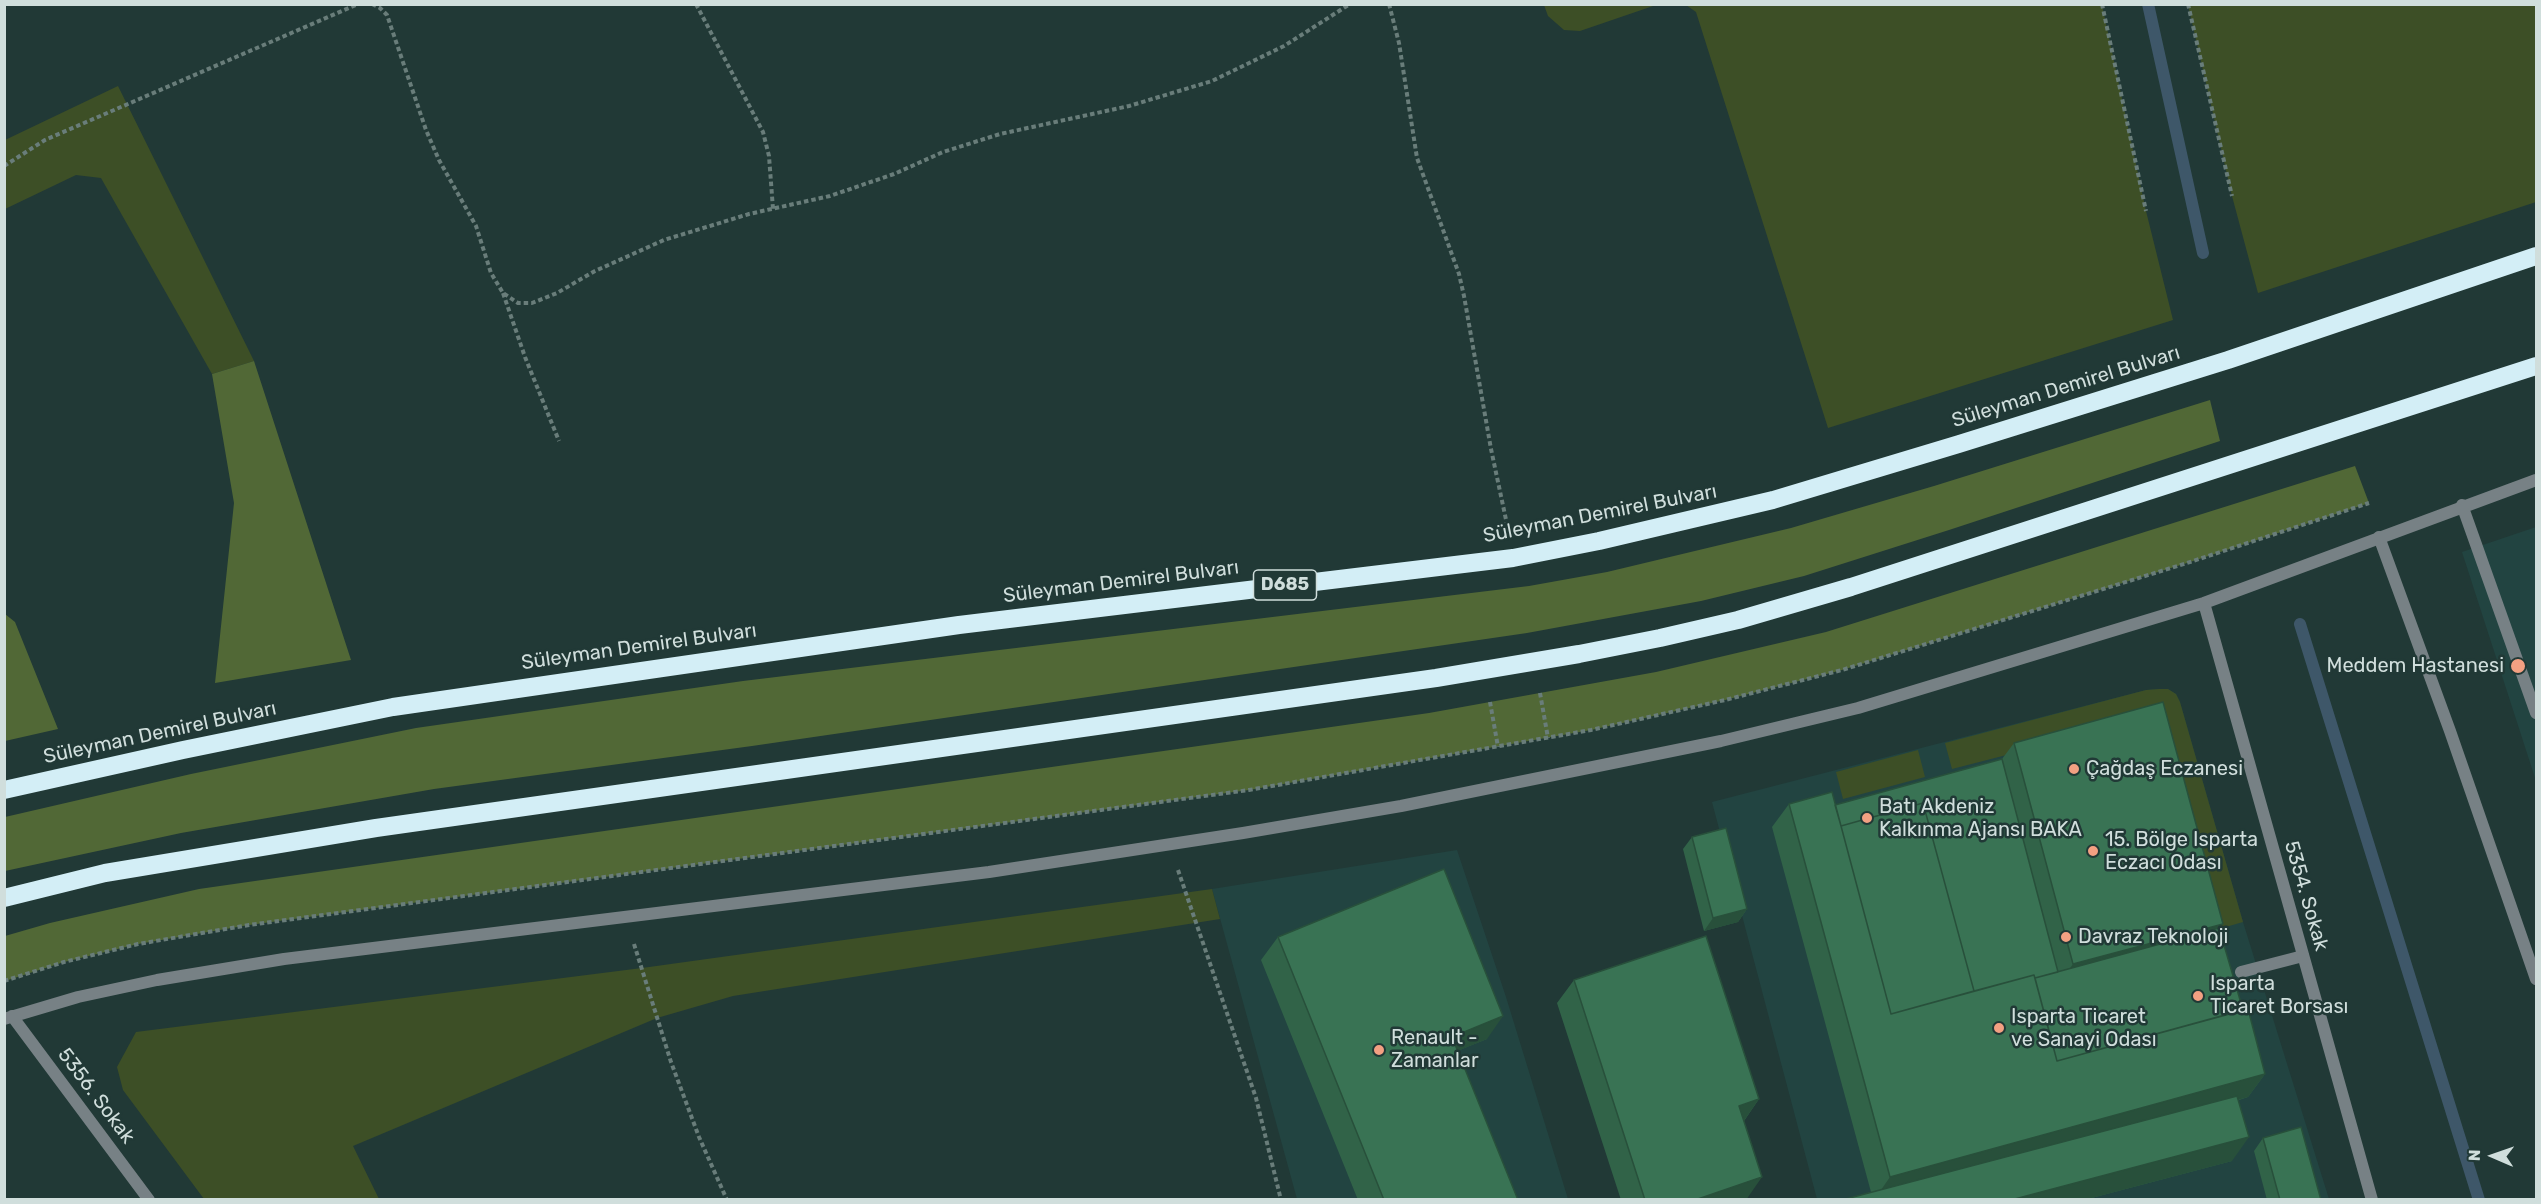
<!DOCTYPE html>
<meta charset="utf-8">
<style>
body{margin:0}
#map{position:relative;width:2541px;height:1204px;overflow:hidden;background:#213936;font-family:Rubik,sans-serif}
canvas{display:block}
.frame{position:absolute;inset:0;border:6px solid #d0dedc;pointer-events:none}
.north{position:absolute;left:2463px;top:1126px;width:60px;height:60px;-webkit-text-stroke:4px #213936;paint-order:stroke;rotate:272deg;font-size:16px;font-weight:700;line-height:24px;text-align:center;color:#d0dedc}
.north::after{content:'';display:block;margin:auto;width:21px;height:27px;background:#d0dedc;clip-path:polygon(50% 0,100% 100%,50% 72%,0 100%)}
</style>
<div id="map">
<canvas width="2541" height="1204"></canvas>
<div class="frame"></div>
<div class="north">N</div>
</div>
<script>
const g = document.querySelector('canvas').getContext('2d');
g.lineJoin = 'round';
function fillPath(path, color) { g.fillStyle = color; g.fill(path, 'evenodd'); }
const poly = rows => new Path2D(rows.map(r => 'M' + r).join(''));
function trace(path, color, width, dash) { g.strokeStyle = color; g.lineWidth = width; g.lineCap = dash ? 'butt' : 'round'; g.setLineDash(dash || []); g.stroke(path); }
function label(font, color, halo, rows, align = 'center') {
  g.font = font + ' Rubik,sans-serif'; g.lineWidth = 5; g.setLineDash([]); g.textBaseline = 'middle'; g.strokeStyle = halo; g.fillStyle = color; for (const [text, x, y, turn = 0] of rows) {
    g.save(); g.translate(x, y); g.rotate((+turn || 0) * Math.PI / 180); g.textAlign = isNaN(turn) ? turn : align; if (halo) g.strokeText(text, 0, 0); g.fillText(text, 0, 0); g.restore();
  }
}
fillPath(poly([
 [2536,527,2536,781,2462,552],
 [2159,689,2168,689,2176,694,2180,702,2243,922,2329,1199,1817,1199,1712,802,2146,690],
 [1457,850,1506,997,1568,1199,1297,1199,1212,889]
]), '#224441');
fillPath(poly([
 [1544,5,1544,4,1656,5,1580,31,1564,30,1548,16],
 [1686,5,2102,5,2146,211,2173,320,1828,428,1696,12],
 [2188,5,2536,5,2536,202,2258,293,2232,196],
 [118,86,254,361,212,374,101,178,76,175,5,209,5,140],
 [2159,689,2168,689,2176,694,2180,702,2243,922,2212,931,2022,751,1952,769,1945,743,2146,690],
 [1918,750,1925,777,1843,799,1836,772],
 [1212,889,1220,919,733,996,657,1018,353,1146,379,1199,204,1199,123,1090,117,1067,136,1032,642,968]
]), '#3d4f26');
fillPath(poly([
 [254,361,351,660,215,683,234,503,212,374],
 [2210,400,2220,441,1949,530,1804,576,1701,601,1527,633,752,746,434,789,181,833,5,871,5,817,191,774,416,728,743,681,1529,586,1607,572,1791,528,1934,486],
 [2355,466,2369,503,2187,563,1842,670,1725,700,1591,730,1249,790,249,925,138,944,64,962,5,981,5,936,50,923,199,889,1429,713,1656,672,1826,632],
 [5,614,15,622,58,729,5,741]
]), '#516836');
trace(poly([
 [2148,4,2203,253],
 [2300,624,2479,1200]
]), '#3e5769', 12);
trace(poly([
 [372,4,380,8,387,15,426,130,439,160,476,226,491,273,503,293,518,303,532,303,557,293,595,271,664,240,749,214,830,196,894,174,943,152,1000,134,1129,106,1212,81,1284,46,1350,4],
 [696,4,763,132,769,156,773,209],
 [1389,4,1399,43,1417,158,1459,274,1464,296,1491,449,1508,529],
 [2102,4,2146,211],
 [2188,4,2232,196],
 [4,166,45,140,358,4],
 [503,293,525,357,559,441],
 [1540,693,1548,738],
 [1490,702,1498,747],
 [1178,870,1256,1098,1281,1200],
 [634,944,671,1062,699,1137,727,1200],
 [4,981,64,962,138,944,249,925,1249,790,1591,730,1725,700,1842,670,2187,563,2369,503]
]), '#697d7a', 4, [4.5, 3]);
trace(poly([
 [2379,537,2450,731,2536,979],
 [2241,972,2303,956]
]), '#778185', 12);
trace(poly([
 [2462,505,2536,713],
 [2204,603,2372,1200],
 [12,1016,149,1200],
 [4,1019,78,997,157,980,284,959,989,872,1243,833,1401,806,1721,741,1858,708,2204,603,2536,480]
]), '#778185', 12);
trace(poly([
 [4,790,183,750,393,707,959,625,1513,558,1599,541,1773,500,1959,444,2228,360,2536,256],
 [4,898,105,873,376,828,1436,678,1579,654,1660,638,1738,620,1851,587,2536,366]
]), '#d3eef6', 18);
fillPath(poly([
 [2014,743,2219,928,2243,1010,2265,1074,2248,1097,2239,1100,2232,1161,2084,1200,1842,1200,1871,1192,1772,827,1789,804,1835,805,2002,759],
 [1692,837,1747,909,1738,922,1704,931,1683,849],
 [1278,937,1487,1039,1457,1051,1518,1200,1358,1200,1261,960],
 [1574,980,1759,1099,1744,1121,1746,1200,1621,1200,1557,1003],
 [2263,1138,2321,1200,2267,1200,2254,1151]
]), '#316348');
fillPath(poly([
 [1747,909,1738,922,1704,931,1713,918],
 [2223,924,2206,947,2061,981,2073,964],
 [1503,1016,1487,1039,1435,1060,1452,1037],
 [2265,1074,2248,1097,1874,1200,1890,1177],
 [1759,1099,1743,1122,1739,1106],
 [2249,1137,2232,1161,2084,1200,2011,1200],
 [1762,1177,1746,1200,1695,1200]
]), '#28503b');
const building = poly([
 [2163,702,2223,924,2073,964,2014,743,2163,702],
 [2002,759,2058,972,2035,978,2034,975,1974,991,1923,803,1841,826,1835,805,2002,759],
 [1832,792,1891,1014,2034,975,2057,1061,2248,1009,2265,1074,1890,1177,1789,804,1832,792],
 [1923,803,1974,991,1891,1014,1841,826,1923,803],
 [1726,828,1747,909,1713,918,1692,837,1726,828],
 [1444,869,1503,1016,1452,1037,1518,1200,1384,1200,1278,937,1444,869],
 [2219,928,2243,1010,2057,1061,2035,978,2219,928],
 [1706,936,1759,1099,1739,1106,1762,1177,1695,1200,1645,1200,1574,980,1706,936],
 [2237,1096,2249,1137,2011,1200,1842,1200,2237,1096],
 [2301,1127,2321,1200,2280,1200,2263,1138,2301,1127]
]);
fillPath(building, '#397354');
trace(building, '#28503b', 1.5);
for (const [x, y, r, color] of [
 [2518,666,8,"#f3a082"],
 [2074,769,6,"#f3a082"],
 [1867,818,6,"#f3a082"],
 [2093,851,6,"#f3a082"],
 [2066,937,6,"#f3a082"],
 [2198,996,6,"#f3a082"],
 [1999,1028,6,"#f3a082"],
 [1379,1050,6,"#f3a082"]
]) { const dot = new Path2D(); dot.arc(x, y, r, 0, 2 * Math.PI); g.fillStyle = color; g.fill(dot); trace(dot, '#213936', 2); }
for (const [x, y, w] of [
 [1285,585,63]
]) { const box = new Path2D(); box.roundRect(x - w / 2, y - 15, w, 30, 4.5); g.fillStyle = '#213936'; g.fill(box); trace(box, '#d0dedc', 1.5); }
label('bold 18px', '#d0dedc', null, [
 ["D685",1285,585]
]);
label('20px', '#d0dedc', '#213936', [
 ["Süleyman Demirel Bulvarı",2066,387,-17],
 ["Süleyman Demirel Bulvarı",1600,514,-11],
 ["Süleyman Demirel Bulvarı",1121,582,-7],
 ["Süleyman Demirel Bulvarı",639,647,-8],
 ["Süleyman Demirel Bulvarı",160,733,-12],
 ["5354. Sokak",2306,896,74],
 ["5356. Sokak",96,1096,53]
]);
label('20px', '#d0dedc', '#213936', [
 ["Meddem Hastanesi",2504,666,"right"],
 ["Çağdaş Eczanesi",2086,769],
 ["Batı Akdeniz",1879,807],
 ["Kalkınma Ajansı BAKA",1879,830],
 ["15. Bölge Isparta",2105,840],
 ["Eczacı Odası",2105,863],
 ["Davraz Teknoloji",2078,937],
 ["Isparta",2210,984],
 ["Ticaret Borsası",2210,1007],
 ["Isparta Ticaret",2011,1017],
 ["ve Sanayi Odası",2011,1040],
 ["Renault -",1391,1038],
 ["Zamanlar",1391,1061]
], 'left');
</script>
